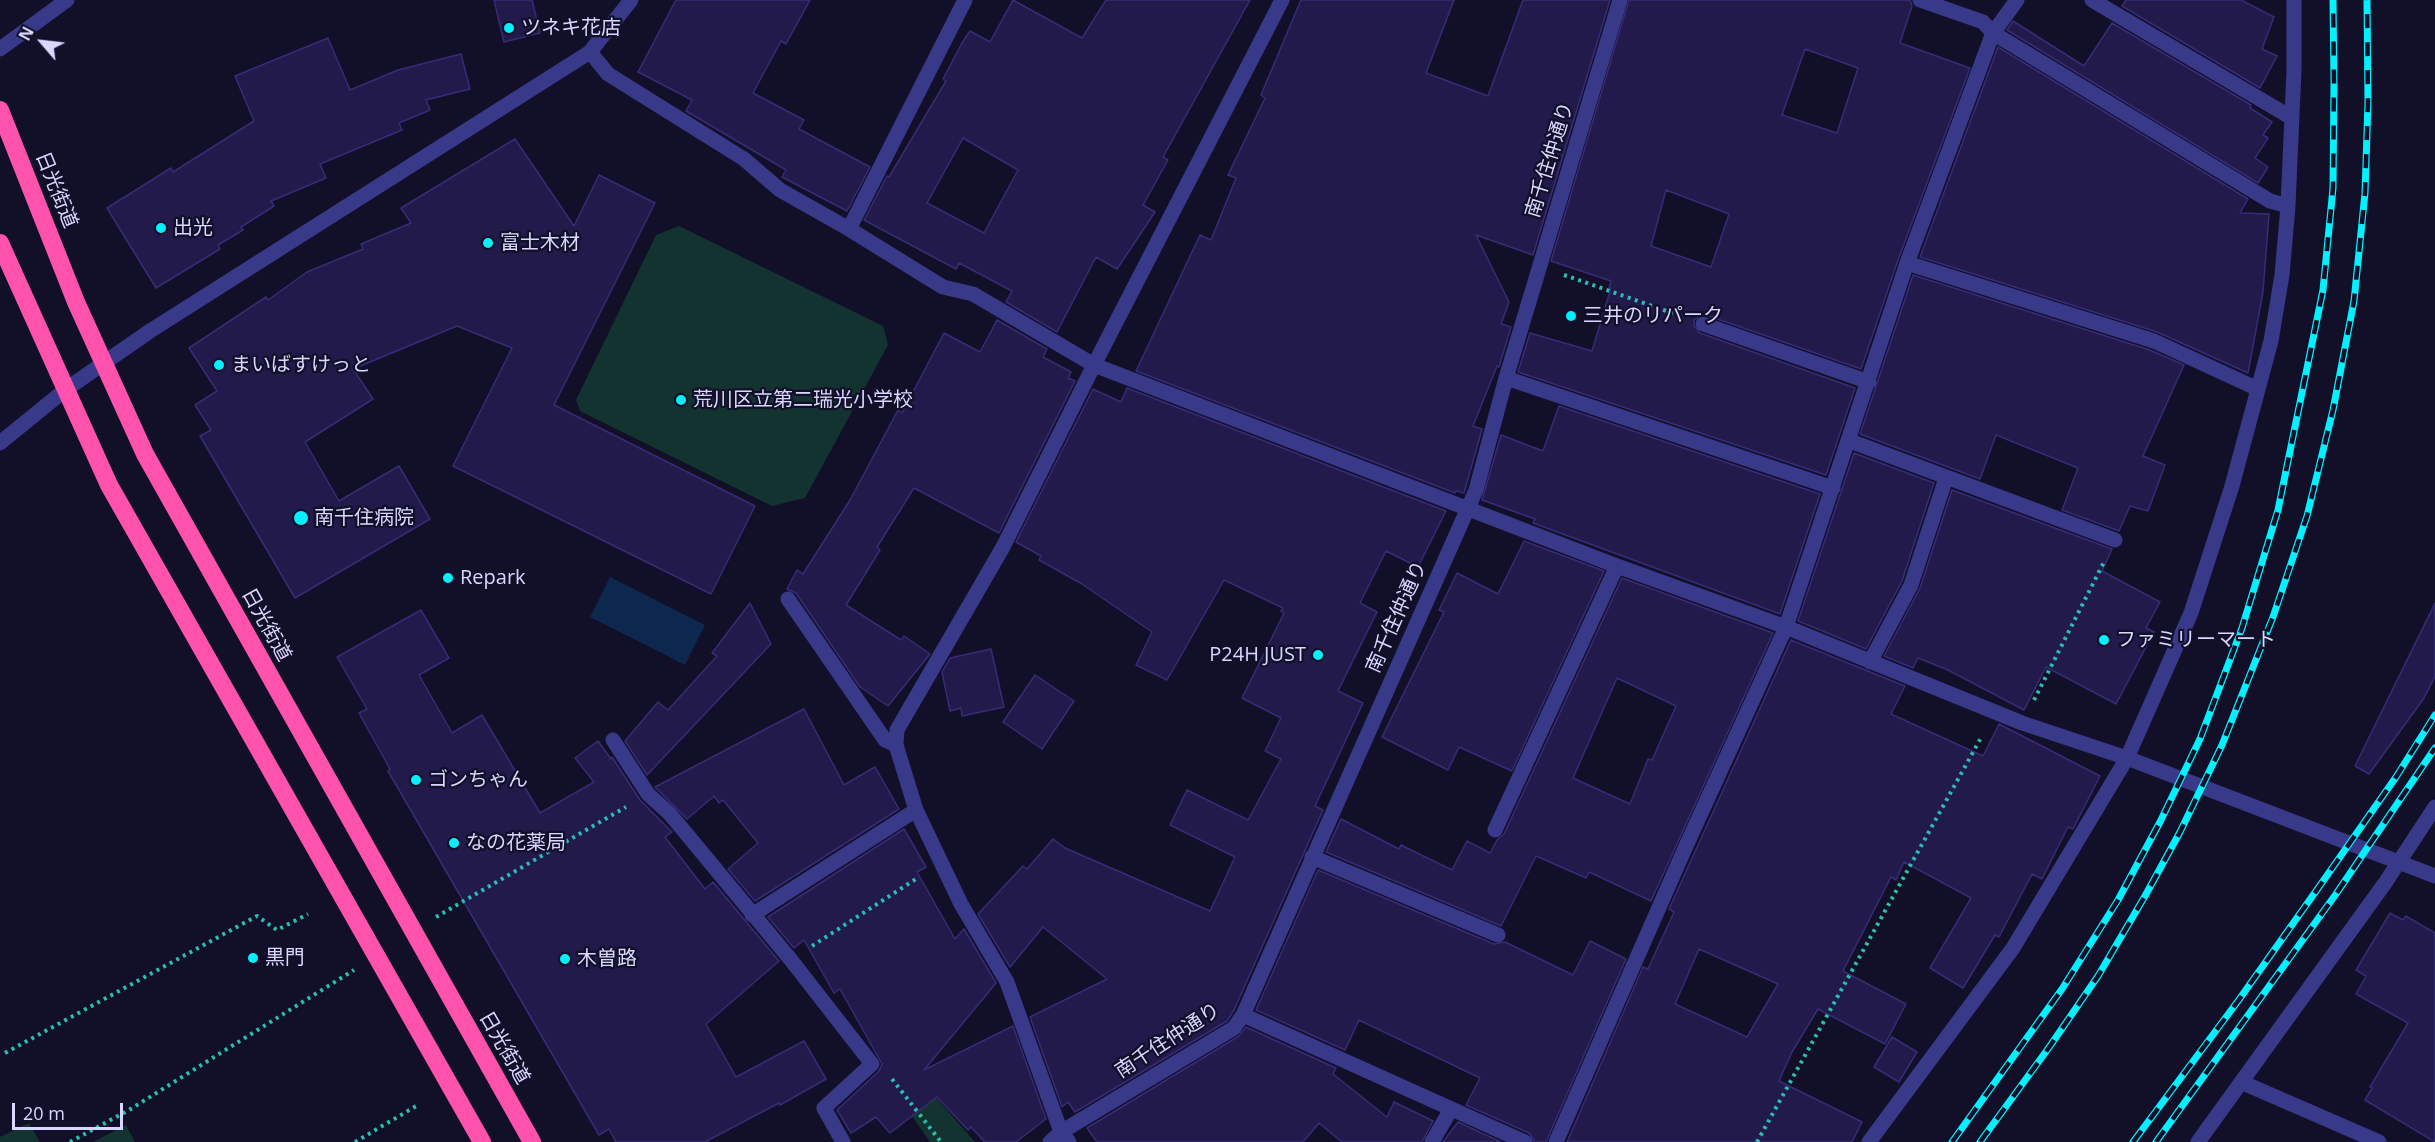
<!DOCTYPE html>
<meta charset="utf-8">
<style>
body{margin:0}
#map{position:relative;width:2435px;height:1142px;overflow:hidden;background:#120f29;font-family:"Open Sans",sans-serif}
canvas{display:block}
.north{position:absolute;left:12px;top:12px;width:60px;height:60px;-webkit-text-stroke:4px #120f29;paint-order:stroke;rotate:298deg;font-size:16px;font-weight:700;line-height:24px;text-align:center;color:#d9d7ff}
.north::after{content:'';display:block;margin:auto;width:21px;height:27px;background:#d9d7ff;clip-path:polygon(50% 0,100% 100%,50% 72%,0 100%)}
.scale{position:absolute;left:12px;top:1103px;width:111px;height:27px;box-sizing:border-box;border:3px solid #d9d7ff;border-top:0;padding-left:8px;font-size:18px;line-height:21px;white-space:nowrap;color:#d9d7ff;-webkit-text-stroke:4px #120f29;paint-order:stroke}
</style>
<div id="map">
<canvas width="2435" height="1142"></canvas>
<div class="north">N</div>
<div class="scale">20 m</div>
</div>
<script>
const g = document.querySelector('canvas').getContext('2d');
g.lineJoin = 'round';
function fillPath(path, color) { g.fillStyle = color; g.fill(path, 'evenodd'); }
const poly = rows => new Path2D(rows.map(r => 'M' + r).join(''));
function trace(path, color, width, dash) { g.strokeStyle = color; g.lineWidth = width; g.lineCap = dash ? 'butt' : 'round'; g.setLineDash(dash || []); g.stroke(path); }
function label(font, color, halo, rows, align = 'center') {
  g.font = font + ' "Open Sans","Noto Sans JP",sans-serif'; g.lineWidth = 4.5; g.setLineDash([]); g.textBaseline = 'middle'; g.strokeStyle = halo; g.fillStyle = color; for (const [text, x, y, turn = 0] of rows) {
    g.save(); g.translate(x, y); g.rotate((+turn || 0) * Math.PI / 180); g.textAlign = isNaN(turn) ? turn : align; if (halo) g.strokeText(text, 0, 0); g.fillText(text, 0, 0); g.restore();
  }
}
fillPath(poly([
 [679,226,883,326,888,345,805,498,772,506,580,411,576,400,656,235],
 [890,1045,975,1142,930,1142,879,1069,886,1064],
 [29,1123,40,1142,0,1142,0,1137],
 [126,1125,135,1142,93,1142]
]), '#123330');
fillPath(poly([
 [610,577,705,625,685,665,590,617]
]), '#0d284f');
const building = poly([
 [494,0,532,0,540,33,504,42,494,0],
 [676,0,810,0,786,44,781,41,753,93,804,120,799,129,870,167,847,211,782,177,786,170,686,111,692,100,638,72,676,0],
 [1013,0,1082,38,1106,0,1250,0,1163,157,1168,160,1143,205,1155,212,1117,269,1096,257,1057,332,1006,302,1012,291,959,263,956,269,864,220,887,176,889,177,946,81,943,79,962,43,970,31,990,42,1013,0],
 [963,138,1018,170,984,233,927,203,963,138],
 [1301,0,1454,0,1426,73,1488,96,1523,0,1610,0,1533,255,1476,235,1509,302,1501,324,1511,327,1499,367,1497,366,1473,426,1482,429,1464,493,1456,491,1455,493,1136,371,1200,235,1211,240,1236,178,1228,175,1265,98,1261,95,1301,0],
 [1629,0,1910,0,1912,6,1900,43,1970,68,1898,260,1861,369,1706,315,1701,315,1694,320,1694,326,1700,333,1855,388,1826,475,1518,372,1530,333,1592,351,1611,288,1609,288,1611,281,1551,261,1629,0],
 [1805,49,1858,68,1837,133,1782,115,1805,49],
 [1666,190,1729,214,1711,267,1651,246,1666,190],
 [2126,0,2241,0,2274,17,2262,49,2277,56,2260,88,2122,6,2126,0],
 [2013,21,2084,66,2112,23,2251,105,2250,108,2272,122,2263,135,2268,138,2255,158,2268,167,2258,183,2007,30,2013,21],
 [328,38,350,90,398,70,461,54,470,89,426,100,430,110,399,123,402,130,320,164,326,178,271,201,274,206,241,227,243,230,218,245,220,249,156,288,107,208,171,168,173,172,254,121,235,76,328,38],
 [1998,47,2248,199,2240,213,2269,214,2263,292,2248,373,2157,332,1920,257,1998,47],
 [515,139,574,226,599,175,655,203,554,405,755,506,711,594,453,466,512,348,457,326,353,369,373,399,305,442,339,501,399,466,430,519,295,598,200,436,211,430,195,405,217,391,189,348,266,297,268,300,307,272,363,249,361,244,411,223,401,208,515,139],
 [1913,275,2150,350,2184,365,2143,456,2165,465,2148,511,2130,506,2119,531,2062,510,2078,468,1996,435,1980,479,1860,434,1913,275],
 [997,320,1047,349,1043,357,1071,372,1068,378,1075,381,999,533,914,488,877,547,880,550,846,605,901,640,904,636,930,654,888,706,860,687,796,593,787,589,797,570,803,574,850,500,898,410,902,413,944,333,980,352,997,320],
 [1127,388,1446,511,1418,567,1386,551,1360,603,1377,612,1338,691,1363,703,1315,806,1323,810,1234,1010,1227,1021,1075,1112,1068,1102,1062,1107,1030,1017,1107,979,1043,927,1010,967,978,914,1023,866,1027,869,1053,839,1065,848,1210,911,1235,857,1170,825,1187,790,1248,820,1281,759,1265,751,1281,718,1242,698,1284,613,1281,611,1283,608,1224,580,1167,680,1136,665,1152,632,1082,584,1039,560,1041,556,1016,542,1093,389,1121,402,1127,388],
 [1559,406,1820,494,1780,614,1533,523,1535,519,1482,500,1501,435,1543,451,1559,406],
 [1854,453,1934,483,1902,581,1866,649,1798,621,1854,453],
 [1952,490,2112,549,2102,571,2160,602,2146,628,2154,632,2116,704,2046,667,2024,710,1948,670,1918,658,1913,668,1884,656,1920,588,1952,490],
 [1524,541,1604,571,1512,771,1459,747,1448,770,1382,737,1444,612,1439,610,1457,573,1498,594,1524,541],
 [1622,578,1773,633,1651,901,1589,872,1586,878,1536,856,1501,926,1326,852,1341,819,1399,849,1401,845,1452,870,1467,841,1490,853,1497,840,1504,834,1622,578],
 [1617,678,1676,706,1652,760,1648,759,1630,804,1573,778,1617,678],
 [750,603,771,644,647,775,625,741,658,702,668,710,717,656,712,653,750,603],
 [2435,603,2435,676,2424,698,2369,774,2355,766,2435,603],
 [421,610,449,658,419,675,452,733,482,715,540,813,594,782,575,758,598,741,611,759,612,757,640,800,672,832,665,837,705,889,713,882,779,961,706,1024,736,1077,804,1041,826,1079,780,1105,779,1103,705,1142,616,1142,609,1129,599,1135,388,771,390,769,359,713,367,709,337,657,421,610],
 [1791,640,1905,686,1891,714,1983,756,1999,724,2100,776,2073,829,2068,827,2042,879,2032,874,1999,937,1995,935,1963,988,1930,968,1971,898,1904,862,1896,880,1891,877,1843,971,1906,1004,1885,1044,1818,1009,1792,1052,1779,1081,1862,1122,1852,1142,1567,1142,1643,967,1648,969,1674,912,1669,909,1791,640],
 [1699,949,1778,984,1747,1037,1675,1004,1699,949],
 [991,649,1004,707,962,716,961,708,950,711,942,672,950,658,991,649],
 [1035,675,1074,701,1042,749,1003,722,1035,675],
 [804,709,844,785,875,767,899,809,755,901,728,869,758,843,723,800,719,803,714,796,687,819,655,787,804,709],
 [904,829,926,867,917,872,955,939,964,929,996,983,924,1070,1013,1026,1046,1119,1016,1142,985,1142,971,1127,968,1130,937,1097,890,1133,876,1117,851,1133,837,1110,879,1071,882,1064,840,989,834,993,804,940,794,948,768,917,904,829],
 [1318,870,1494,944,1505,942,1573,975,1590,941,1626,959,1546,1142,1535,1142,1529,1133,1466,1105,1480,1078,1359,1020,1345,1050,1256,1010,1318,870],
 [2390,913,2403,920,2406,916,2435,933,2435,1142,2365,1100,2372,1088,2370,1087,2408,1023,2356,994,2366,976,2356,970,2390,913],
 [1246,1027,1336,1068,1333,1074,1387,1117,1394,1102,1433,1121,1422,1142,1342,1142,1319,1123,1303,1142,1097,1142,1087,1128,1239,1036,1246,1027],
 [1892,1037,1917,1052,1899,1082,1874,1067,1892,1037],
 [1458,1122,1501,1142,1443,1142,1458,1122]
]);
fillPath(building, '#221a4a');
trace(building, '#372c77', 1.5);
trace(poly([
 [1564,275,1678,315],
 [2034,700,2104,562],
 [436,917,626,807],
 [812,946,919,877],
 [5,1053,257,916,277,930,308,914],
 [892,1079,941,1142],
 [70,1142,129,1110,354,970],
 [355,1142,418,1105],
 [1757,1142,1982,736]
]), '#2bbeaf', 4, [3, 4.5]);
trace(poly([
 [1920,0,1983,22,1993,33,2270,201,2288,206],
 [2092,0,2292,118],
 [0,49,67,0],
 [590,52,608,74,744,159,780,190,849,229,943,287,973,294,1094,365,1617,566,1786,627,2022,723,2127,758,2435,876],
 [849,229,965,0],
 [1907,263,2154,341,2258,389],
 [1703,324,1869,382],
 [1506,378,1833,488],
 [1850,441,2115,540],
 [0,443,65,390,150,331,590,52,631,0],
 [788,599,885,740,896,745],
 [1870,662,1911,585,1946,478],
 [613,740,648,794,670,814,791,960,872,1064,824,1108,843,1142],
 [1495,830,1617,566],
 [1312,857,1498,935],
 [752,915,916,810],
 [1243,1015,1525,1142],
 [2241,1082,2379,1142],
 [1050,1142,1061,1132,1234,1028,1243,1015,1476,490,1506,378,1620,0],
 [1069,1142,1061,1132,1007,982,961,904,916,810,896,745,897,730,1003,547,1094,365,1282,0],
 [1432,1142,1451,1109],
 [1556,1142,1686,846,1786,627,1907,263,1993,33,2017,0],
 [1869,1142,2013,948,2127,758,2191,613,2232,486,2271,341,2282,275,2288,206,2294,70,2294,0],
 [2198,1142,2385,883,2435,807]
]), '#393989', 15);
trace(poly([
 [0,110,76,302,145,454,532,1142],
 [0,243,109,485,482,1142]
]), '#ff52ac', 18);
const rail = poly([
 [1952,1142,2062,989,2118,900,2160,822,2200,739,2242,628,2278,510,2323,290,2333,188,2334,83,2333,0],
 [1980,1142,2050,1046,2098,976,2145,896,2180,832,2222,745,2273,617,2307,516,2333,410,2354,301,2365,193,2368,102,2367,0],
 [2133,1142,2238,1001,2321,884,2396,777,2435,715],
 [2156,1142,2336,894,2435,748]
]);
trace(rail, '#03f1ff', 7);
trace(rail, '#120f29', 4.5, [14]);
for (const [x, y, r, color] of [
 [509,28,6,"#03f1ff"],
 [161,228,6,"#03f1ff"],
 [488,243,6,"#03f1ff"],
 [1571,316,6,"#03f1ff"],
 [219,365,6,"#03f1ff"],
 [681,400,6,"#03f1ff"],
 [301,518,8,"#03f1ff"],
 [448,578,6,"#03f1ff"],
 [2104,640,6,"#03f1ff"],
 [1318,655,6,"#03f1ff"],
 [416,780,6,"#03f1ff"],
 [454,843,6,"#03f1ff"],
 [253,958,6,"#03f1ff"],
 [565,959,6,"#03f1ff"]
]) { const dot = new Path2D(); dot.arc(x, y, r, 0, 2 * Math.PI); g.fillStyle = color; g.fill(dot); trace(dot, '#120f29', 2); }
label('20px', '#d9d7ff', '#120f29', [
 ["ツネキ花店",521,28],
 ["出光",173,228],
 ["富士木材",500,243],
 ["三井のリパーク",1583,316],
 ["まいばすけっと",231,365],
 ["荒川区立第二瑞光小学校",693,400],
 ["南千住病院",314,518],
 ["Repark",460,578],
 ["ファミリーマート",2116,640],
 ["P24H JUST",1306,655,"right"],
 ["ゴンちゃん",428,780],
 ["なの花薬局",466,843],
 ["黒門",265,958],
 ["木曽路",577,959]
], 'left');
label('20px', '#d9d7ff', '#120f29', [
 ["南千住仲通り",1550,160,-73],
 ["日光街道",56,190,68],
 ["南千住仲通り",1397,617,-66],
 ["日光街道",266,625,61],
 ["南千住仲通り",1168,1041,-33],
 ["日光街道",504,1048,60]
]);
</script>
